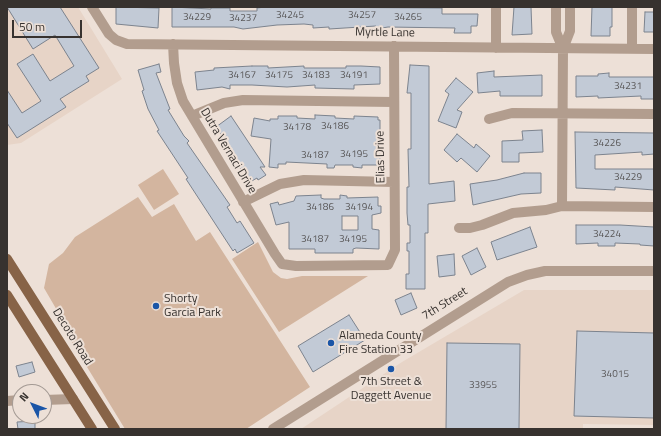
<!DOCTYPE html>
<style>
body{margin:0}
#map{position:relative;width:661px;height:436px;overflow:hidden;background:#ede0d7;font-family:"Titillium Web",sans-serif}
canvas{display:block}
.frame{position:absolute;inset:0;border:8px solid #37322f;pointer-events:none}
.north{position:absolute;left:12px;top:384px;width:40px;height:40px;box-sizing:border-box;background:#ede0d7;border:1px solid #a49a94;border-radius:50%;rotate:312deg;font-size:11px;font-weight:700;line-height:16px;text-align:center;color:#37322f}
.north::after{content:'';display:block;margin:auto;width:14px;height:18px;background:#1a55a7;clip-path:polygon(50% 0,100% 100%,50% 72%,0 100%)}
.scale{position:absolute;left:12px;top:20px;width:70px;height:18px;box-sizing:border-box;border:2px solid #37322f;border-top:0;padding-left:5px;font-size:12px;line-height:14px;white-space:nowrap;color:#37322f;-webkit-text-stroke:3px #ede0d7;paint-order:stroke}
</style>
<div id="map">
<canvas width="661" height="436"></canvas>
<div class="frame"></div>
<div class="north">N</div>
<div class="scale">50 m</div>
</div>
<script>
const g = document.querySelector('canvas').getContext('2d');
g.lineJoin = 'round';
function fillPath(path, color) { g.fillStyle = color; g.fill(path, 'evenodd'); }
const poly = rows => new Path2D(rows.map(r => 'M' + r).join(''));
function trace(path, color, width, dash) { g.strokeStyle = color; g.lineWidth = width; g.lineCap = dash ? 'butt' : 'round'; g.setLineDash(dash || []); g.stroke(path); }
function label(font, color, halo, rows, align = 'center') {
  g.font = font + ' "Titillium Web",sans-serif'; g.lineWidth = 4; g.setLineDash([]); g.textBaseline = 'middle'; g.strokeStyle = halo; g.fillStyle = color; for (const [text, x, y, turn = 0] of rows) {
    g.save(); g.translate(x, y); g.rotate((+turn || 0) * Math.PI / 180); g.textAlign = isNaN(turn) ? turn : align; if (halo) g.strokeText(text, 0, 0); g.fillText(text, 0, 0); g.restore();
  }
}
fillPath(poly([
 [7,7,78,7,122,79,21,143,7,145],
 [524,290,654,290,654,425,583,424,583,429,301,429,402,362]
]), '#e7d4c7');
fillPath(poly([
 [163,169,179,194,154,210,138,185],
 [138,197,152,217,174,204,196,241,210,232,310,387,246,429,125,429,68,336,65,324,44,288,49,264,63,253,75,237],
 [258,242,273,272,281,278,287,279,302,276,368,276,279,332,232,259]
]), '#d3b59f');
const building = poly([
 [7,7,60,7,99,68,86,76,89,81,60,99,66,107,17,138,7,123,7,90,22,113,41,101,17,64,33,54,50,81,74,66,55,35,33,49,7,7],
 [116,7,159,8,158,28,116,24,116,7],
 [172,7,211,9,211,8,230,8,230,11,257,11,257,8,265,7,442,8,442,14,478,14,477,26,471,26,471,33,454,33,455,28,388,27,376,29,376,26,329,29,329,27,313,28,313,25,304,24,277,25,243,29,234,27,172,27,172,7],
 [514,7,531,7,532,34,512,35,514,7],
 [592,7,612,7,612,27,610,27,610,36,591,36,592,7],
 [645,12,654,12,654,32,644,32,645,12],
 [159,64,161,72,156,73,170,109,168,110,184,136,189,141,187,143,230,205,227,207,237,223,240,221,254,243,237,253,235,249,233,251,186,179,188,178,157,131,159,130,148,109,142,91,144,90,138,70,159,64],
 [410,65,429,66,429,184,454,181,455,201,428,204,428,233,425,233,425,289,406,289,406,274,409,274,409,251,407,251,407,243,410,243,410,225,408,225,407,213,407,187,409,187,408,149,411,149,411,93,407,93,410,65],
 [252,66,268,66,268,68,304,66,304,68,346,68,346,66,361,66,380,67,380,84,354,85,354,89,315,88,315,85,287,87,252,85,230,85,230,89,222,87,197,90,195,72,214,70,214,68,252,66],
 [494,71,494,77,542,75,542,96,500,96,500,91,478,93,477,73,494,71],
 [609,73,609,77,654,77,654,99,641,99,641,96,598,98,598,96,576,97,576,76,598,76,598,74,609,73],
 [456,78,473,92,457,110,462,112,456,128,438,121,449,94,445,91,456,78],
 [315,115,335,116,335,118,354,119,354,116,378,117,378,120,380,120,380,165,362,165,362,168,353,167,353,165,335,165,334,168,327,168,327,164,286,162,286,164,278,164,278,168,269,167,271,139,251,136,254,118,270,121,270,119,278,119,278,116,297,116,297,118,315,119,315,115],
 [231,116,265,167,260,167,266,175,258,180,257,178,250,182,227,150,230,148,216,127,231,116],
 [542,130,543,152,519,153,519,162,502,162,502,141,523,140,522,131,542,130],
 [575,132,654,133,654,154,642,155,642,152,595,155,595,169,654,169,654,190,615,187,615,190,576,188,575,132],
 [457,134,474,148,476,144,490,156,477,172,461,158,457,162,444,150,457,134],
 [524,173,541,173,541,193,521,194,473,205,470,184,497,180,524,173],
 [321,195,321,198,324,199,340,199,340,195,347,196,347,198,378,197,378,206,381,206,381,213,372,215,372,229,379,230,379,249,356,248,353,249,353,253,315,253,315,249,289,249,289,222,276,225,270,204,278,202,279,205,294,201,296,196,321,195],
 [342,216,358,216,358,230,342,230,342,216],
 [576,225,620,225,654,227,654,246,640,245,640,244,615,243,615,246,598,246,598,243,576,244,576,225],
 [530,227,537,247,497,260,491,242,530,227],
 [477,248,486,267,471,275,462,256,477,248],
 [454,254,455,275,439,277,437,256,454,254],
 [411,293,417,308,401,315,395,300,411,293],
 [349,315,365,340,313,372,298,346,349,315],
 [577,331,654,333,654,418,574,416,577,331],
 [447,343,520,344,519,429,446,429,447,343],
 [32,362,35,372,19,377,16,366,32,362],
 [35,421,35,429,18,429,17,422,35,421]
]);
fillPath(building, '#c2cad6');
trace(building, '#7c838e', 1);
trace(poly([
 [92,7,109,34,116,40,127,44,654,49],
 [496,7,496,48],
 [556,7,556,32,563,49],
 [632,7,632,49],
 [173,44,174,63,177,83,183,101,192,116,275,254,282,264,296,266,388,265,395,250,394,46],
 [192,116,224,103,243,100,393,102],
 [489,119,512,113,654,114],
 [243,202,280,184,304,180,394,182],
 [562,206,563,49,570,31,570,7],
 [459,228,470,228,482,225,513,213,546,210,562,206,654,207],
 [44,400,73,399],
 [7,401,20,400],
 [273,429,508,282,527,275,545,271,654,271]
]), '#b29d8e', 10);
trace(poly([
 [7,259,115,429],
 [7,295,92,429]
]), '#876347', 10);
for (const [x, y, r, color] of [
 [156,306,4,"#1a55a7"],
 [331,343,4,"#1a55a7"],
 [391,369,4,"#1a55a7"]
]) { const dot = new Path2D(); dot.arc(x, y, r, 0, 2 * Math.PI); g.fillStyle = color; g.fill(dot); trace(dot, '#ede0d7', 1.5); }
label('10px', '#5a5859', null, [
 ["34245",290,16],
 ["34257",362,16],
 ["34229",197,18],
 ["34265",408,18],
 ["34237",243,19],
 ["34167",242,76],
 ["34175",279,76],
 ["34183",316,76],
 ["34191",354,76],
 ["34231",628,87],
 ["34186",335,127],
 ["34178",297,128],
 ["34226",607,144],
 ["34195",354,155],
 ["34187",315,156],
 ["34229",628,178],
 ["34186",320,208],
 ["34194",359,208],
 ["34224",607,235],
 ["34187",315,240],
 ["34195",353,240],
 ["34015",615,375],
 ["33955",483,386]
]);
label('12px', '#37322f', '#ede0d7', [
 ["Myrtle Lane",385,33,1],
 ["Dutra Vernaci Drive",228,151,59],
 ["Elias Drive",381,157,-91],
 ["7th Street",445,304,-32],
 ["Decoto Road",72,337,58]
]);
label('12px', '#37322f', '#ede0d7', [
 ["Shorty",164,299],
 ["Garcia Park",164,313],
 ["Alameda County",339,336],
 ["Fire Station 33",339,350],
 ["7th Street &",391,382,"center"],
 ["Daggett Avenue",391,396,"center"]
], 'left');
</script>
